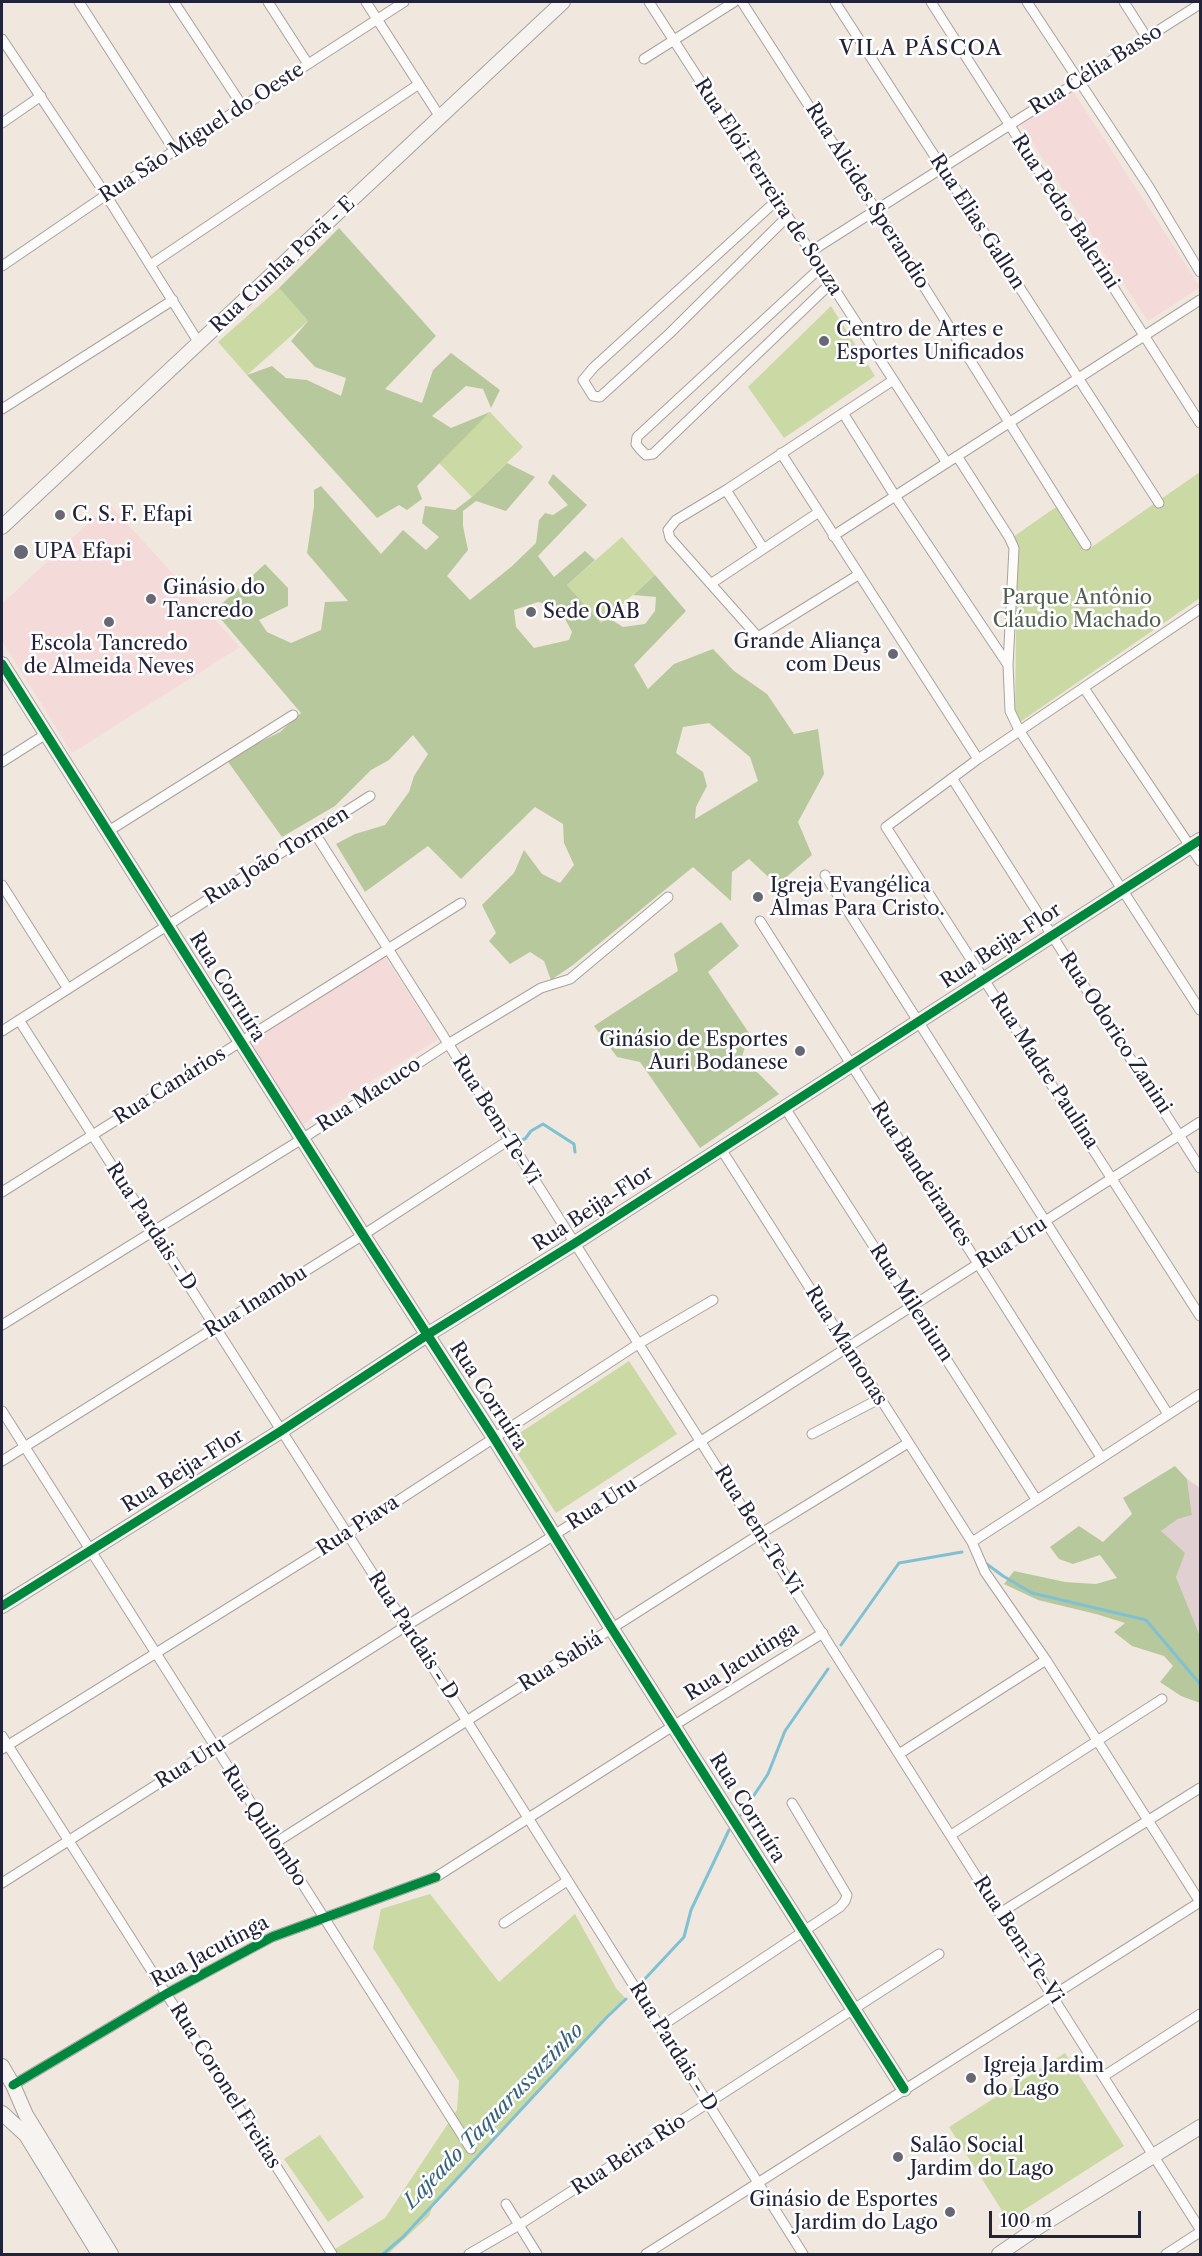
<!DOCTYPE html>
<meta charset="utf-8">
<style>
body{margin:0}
#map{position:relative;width:1202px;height:2256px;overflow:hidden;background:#f0e7de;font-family:"Libre Caslon Text",serif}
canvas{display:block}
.frame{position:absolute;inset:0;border:3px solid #22223b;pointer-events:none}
.scale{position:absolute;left:989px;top:2211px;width:152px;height:27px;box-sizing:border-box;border:3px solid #22223b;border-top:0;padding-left:8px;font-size:18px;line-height:21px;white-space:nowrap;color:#22223b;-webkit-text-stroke:4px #fff;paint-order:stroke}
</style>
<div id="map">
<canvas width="1202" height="2256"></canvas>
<div class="frame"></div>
<div class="scale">100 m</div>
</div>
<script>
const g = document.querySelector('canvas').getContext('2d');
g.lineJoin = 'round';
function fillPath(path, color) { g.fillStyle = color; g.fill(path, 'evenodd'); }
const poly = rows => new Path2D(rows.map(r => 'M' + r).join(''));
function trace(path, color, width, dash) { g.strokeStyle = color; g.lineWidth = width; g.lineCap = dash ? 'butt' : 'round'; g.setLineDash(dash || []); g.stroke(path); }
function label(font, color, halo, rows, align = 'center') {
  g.font = font + ' "Libre Caslon Text",serif'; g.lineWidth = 5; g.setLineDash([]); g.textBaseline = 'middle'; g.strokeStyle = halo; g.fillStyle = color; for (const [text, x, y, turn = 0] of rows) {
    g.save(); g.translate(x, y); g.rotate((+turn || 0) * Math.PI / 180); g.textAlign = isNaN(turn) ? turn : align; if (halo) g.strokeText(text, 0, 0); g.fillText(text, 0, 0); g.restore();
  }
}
fillPath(poly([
 [1073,91,1200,287,1148,321,1021,125],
 [109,504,240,647,72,753,2,641,2,604],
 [384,955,438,1039,302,1125,248,1041]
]), '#f4dad9');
fillPath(poly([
 [1187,1479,1200,1488,1200,1636,1176,1577,1161,1531,1178,1519,1192,1515]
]), '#e0d0d2');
fillPath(poly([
 [279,288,308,321,247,375,218,342],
 [831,306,875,376,784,438,748,387],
 [490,412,523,447,472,497,438,462],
 [1200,472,1200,598,1020,722,1015,716,1017,542,1013,537,1056,507,1086,551],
 [622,537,655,575,601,623,567,585],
 [629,1361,677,1434,556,1513,509,1440],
 [430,1894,499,1982,575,1914,616,1988,626,1999,607,2017,433,2205,429,2216,388,2254,327,2254,385,2218,457,2110,459,2081,373,1948,381,1909],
 [1065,2053,1124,2146,1008,2220,949,2127],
 [320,2135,364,2197,328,2222,284,2159]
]), '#cbd9a4');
fillPath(poly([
 [339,228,436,336,385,389,422,403,433,370,451,353,500,390,491,408,483,389,466,386,432,416,451,428,490,412,417,486,422,499,407,510,399,505,377,518,247,375,272,366,286,378,307,380,341,396,346,378,315,367,291,341,308,321,279,288],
 [507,463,535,477,506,511,476,501,463,511,463,526,468,550,447,576,470,600,511,567,536,543,539,520,545,513,553,515,568,505,548,483,553,474,587,505,538,556,554,577,585,551,595,560,567,585,601,623,607,617,623,627,645,624,655,611,656,597,633,595,655,575,686,611,634,665,648,689,674,664,713,649,734,671,767,694,794,734,818,729,824,774,798,822,812,855,777,885,749,859,732,872,731,901,693,867,573,965,551,980,544,961,530,952,510,964,489,941,496,933,482,905,514,873,524,850,542,874,560,883,574,865,564,843,563,824,535,807,461,879,428,846,365,892,336,844,355,834,385,825,409,792,414,776,428,754,413,735,389,760,371,770,335,806,282,837,226,759,280,732,301,713,214,611,265,564,288,588,288,606,259,620,267,632,291,643,321,630,325,602,348,601,307,553,314,506,314,490,321,486,381,554,403,530,426,550,439,537,422,523,425,506,455,510,472,497],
 [538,602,549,605,561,611,572,632,569,640,534,648,516,627,514,610],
 [709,723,750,757,758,781,695,819,696,807,707,786,703,772,676,753,683,727],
 [721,922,739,946,708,972,749,1033,742,1057,779,1094,700,1148,640,1062,617,1057,594,1026,678,971,674,954],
 [1175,1466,1187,1479,1192,1515,1178,1519,1161,1531,1185,1553,1176,1577,1200,1636,1200,1703,1181,1696,1160,1682,1173,1666,1164,1656,1132,1646,1114,1632,1125,1623,1096,1614,1038,1600,1004,1584,1014,1571,1065,1582,1096,1584,1117,1578,1100,1555,1073,1564,1059,1559,1050,1547,1079,1526,1103,1542,1132,1514,1123,1498]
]), '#b7c99c');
trace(poly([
 [520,1140,525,1139,531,1131,543,1124,574,1144,575,1152],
 [984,1562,1003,1576,1032,1593,1146,1620,1200,1684],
 [841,1645,899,1563,962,1552],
 [741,1815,768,1774,785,1731,828,1669],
 [642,1982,684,1937,691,1910,729,1830],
 [383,2254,403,2237,607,2017,626,1999]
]), '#7fc1d3', 3);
const street = poly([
 [79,2,174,150],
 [174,2,243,107],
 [268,2,308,64],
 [366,2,440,117],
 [649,2,947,463],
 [742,2,876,210,1086,545],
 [835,2,1159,503],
 [931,2,1200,423],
 [1027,2,1149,187,1200,272],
 [1124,2,1147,38],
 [2,39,106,195,199,343],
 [644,59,734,2],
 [2,123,41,96],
 [776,201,594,367,583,380,593,396,600,397,670,333,787,217],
 [810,252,1200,4],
 [150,265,419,84],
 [2,266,106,195,404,2],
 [820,268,637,437,636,444,640,449,646,455,653,454,830,284],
 [2,409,173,300],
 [843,413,895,496,1008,665],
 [781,453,978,759],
 [957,456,1009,537,1014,548,1008,665,1010,711,1019,730,1200,1010],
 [726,490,763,548],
 [833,536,1200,300],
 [858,575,758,637,670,538,668,530,676,520,726,490,892,381],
 [712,583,819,512],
 [1200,609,978,759,886,827,1200,1316],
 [1084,688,1200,861],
 [2,762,46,734],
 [952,778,1200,1168],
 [107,832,293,715],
 [314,832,1200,2229],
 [825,875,1168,1414],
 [2,885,68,989],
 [760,921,1101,1457],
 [19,1020,467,1721,803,2254],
 [2,1031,370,796],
 [785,1108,1036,1499],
 [721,1149,972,1542,985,1572,1046,1660,1200,1902],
 [2,1192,461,903],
 [2,1325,302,1139,448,1044,541,988,570,979,668,897],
 [2,1411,471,2149],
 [812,1434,879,1399],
 [2,1461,363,1235,509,1140],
 [972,1542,1200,1394],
 [2,1736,332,2254],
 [2,1749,347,1534,638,1344,713,1300],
 [899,1754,1046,1660],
 [951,1835,1162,1699],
 [275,1843,760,1534,908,1443],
 [2,1883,406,1626,540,1544,1200,1122],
 [1000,1913,1200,1788],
 [504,1923,567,1881],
 [660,2027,840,1907,845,1901,847,1895,792,1803],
 [1104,2076,1200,2014],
 [13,2085,166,1994,272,1937,436,1877,673,1726,823,1633],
 [506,2204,537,2254],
 [469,2254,519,2225,939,1954],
 [646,2254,1200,1902],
 [1166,2254,1200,2232]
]);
const secondary = poly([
 [2,527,563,2],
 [2,664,363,1235,494,1438,612,1629,904,2089],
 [2,1606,281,1431,427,1335,575,1243,1200,840],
 [2,2066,13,2085,26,2115,111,2254],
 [2,2113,26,2135,99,2254],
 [999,2254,1040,2226,1200,2127]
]);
trace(street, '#a7a2a0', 11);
trace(secondary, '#a7a2a0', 16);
trace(street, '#fdfbfa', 9);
trace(secondary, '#f7f3f0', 14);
trace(poly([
 [2,664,363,1235,494,1438,612,1629,904,2089],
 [2,1606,281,1431,427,1335,575,1243,1200,840],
 [13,2085,166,1994,272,1937,436,1877]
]), '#00873e', 9);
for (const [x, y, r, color] of [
 [824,341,6,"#6a6774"],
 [60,515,6,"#6a6774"],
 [21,552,8,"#6a6774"],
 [151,599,6,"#6a6774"],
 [531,612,6,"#6a6774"],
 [109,622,6,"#6a6774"],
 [893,654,6,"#6a6774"],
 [758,897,6,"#6a6774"],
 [800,1051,6,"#6a6774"],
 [971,2078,6,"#6a6774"],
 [898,2157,6,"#6a6774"],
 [950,2212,6,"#6a6774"]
]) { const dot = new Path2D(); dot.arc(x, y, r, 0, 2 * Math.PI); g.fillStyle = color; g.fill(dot); trace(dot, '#fff', 2); }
label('20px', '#22223b', '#fff', [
 ["Rua Célia Basso",1096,70,-32],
 ["Rua São Miguel do Oeste",202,133,-33],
 ["Rua Elói Ferreira de Souza",768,187,57],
 ["Rua Alcides Sperandio",867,196,58],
 ["Rua Pedro Balerini",1065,212,57],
 ["Rua Elias Gallon",977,222,57],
 ["Rua Cunha Porã - E",283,265,-43],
 ["Rua João Tormen",277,856,-32],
 ["Rua Beija-Flor",1001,946,-33],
 ["Rua Corruíra",227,987,58],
 ["Rua Odorico Zanini",1115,1033,57],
 ["Rua Madre Paulina",1044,1071,57],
 ["Rua Canários",170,1086,-32],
 ["Rua Macuco",369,1095,-33],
 ["Rua Bem-Te-Vi",496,1120,58],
 ["Rua Bandeirantes",921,1174,57],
 ["Rua Beija-Flor",593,1209,-33],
 ["Rua Pardais - D",151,1227,57],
 ["Rua Uru",1012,1243,-32],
 ["Rua Inambu",256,1302,-32],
 ["Rua Milenium",911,1303,57],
 ["Rua Mamonas",846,1346,58],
 ["Rua Corruíra",488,1396,57],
 ["Rua Beija-Flor",183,1471,-32],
 ["Rua Uru",602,1504,-33],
 ["Rua Piava",358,1526,-33],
 ["Rua Bem-Te-Vi",758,1530,58],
 ["Rua Pardais - D",413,1636,57],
 ["Rua Sabiá",561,1662,-32],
 ["Rua Jacutinga",742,1662,-32],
 ["Rua Uru",191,1763,-32],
 ["Rua Corruíra",747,1808,58],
 ["Rua Quilombo",264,1826,57],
 ["Rua Bem-Te-Vi",1018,1940,57],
 ["Rua Jacutinga",210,1952,-28],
 ["Rua Pardais - D",673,2047,58],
 ["Rua Coronel Freitas",225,2086,58],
 ["Rua Beira Rio",629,2155,-33]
]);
label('20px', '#22223b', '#fff', [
 ["Centro de Artes e",836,330],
 ["Esportes Unificados",836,353],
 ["C. S. F. Efapi",72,515],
 ["UPA Efapi",34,552],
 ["Ginásio do",163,588],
 ["Tancredo",163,611],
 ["Sede OAB",543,612],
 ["Grande Aliança",881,642,"right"],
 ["com Deus",881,665,"right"],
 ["Escola Tancredo",109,644,"center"],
 ["de Almeida Neves",109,667,"center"],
 ["Igreja Evangélica",770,886],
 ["Almas Para Cristo.",770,909],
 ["Ginásio de Esportes",788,1040,"right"],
 ["Auri Bodanese",788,1063,"right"],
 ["Igreja Jardim",983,2066],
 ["do Lago",983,2089],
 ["Salão Social",910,2146],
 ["Jardim do Lago",910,2169],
 ["Ginásio de Esportes",938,2200,"right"],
 ["Jardim do Lago",938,2223,"right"]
], 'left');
label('20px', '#525e4f', '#fff', [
 ["Parque Antônio",1077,598],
 ["Cláudio Machado",1077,621]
]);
g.letterSpacing = '1.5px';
label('21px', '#22223b', '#fff', [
 ["VILA PÁSCOA",921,49]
]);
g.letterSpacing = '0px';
label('italic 21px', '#36627d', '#fff', [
 ["Lajeado Taquarussuzinho",494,2116,-46]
]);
</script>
